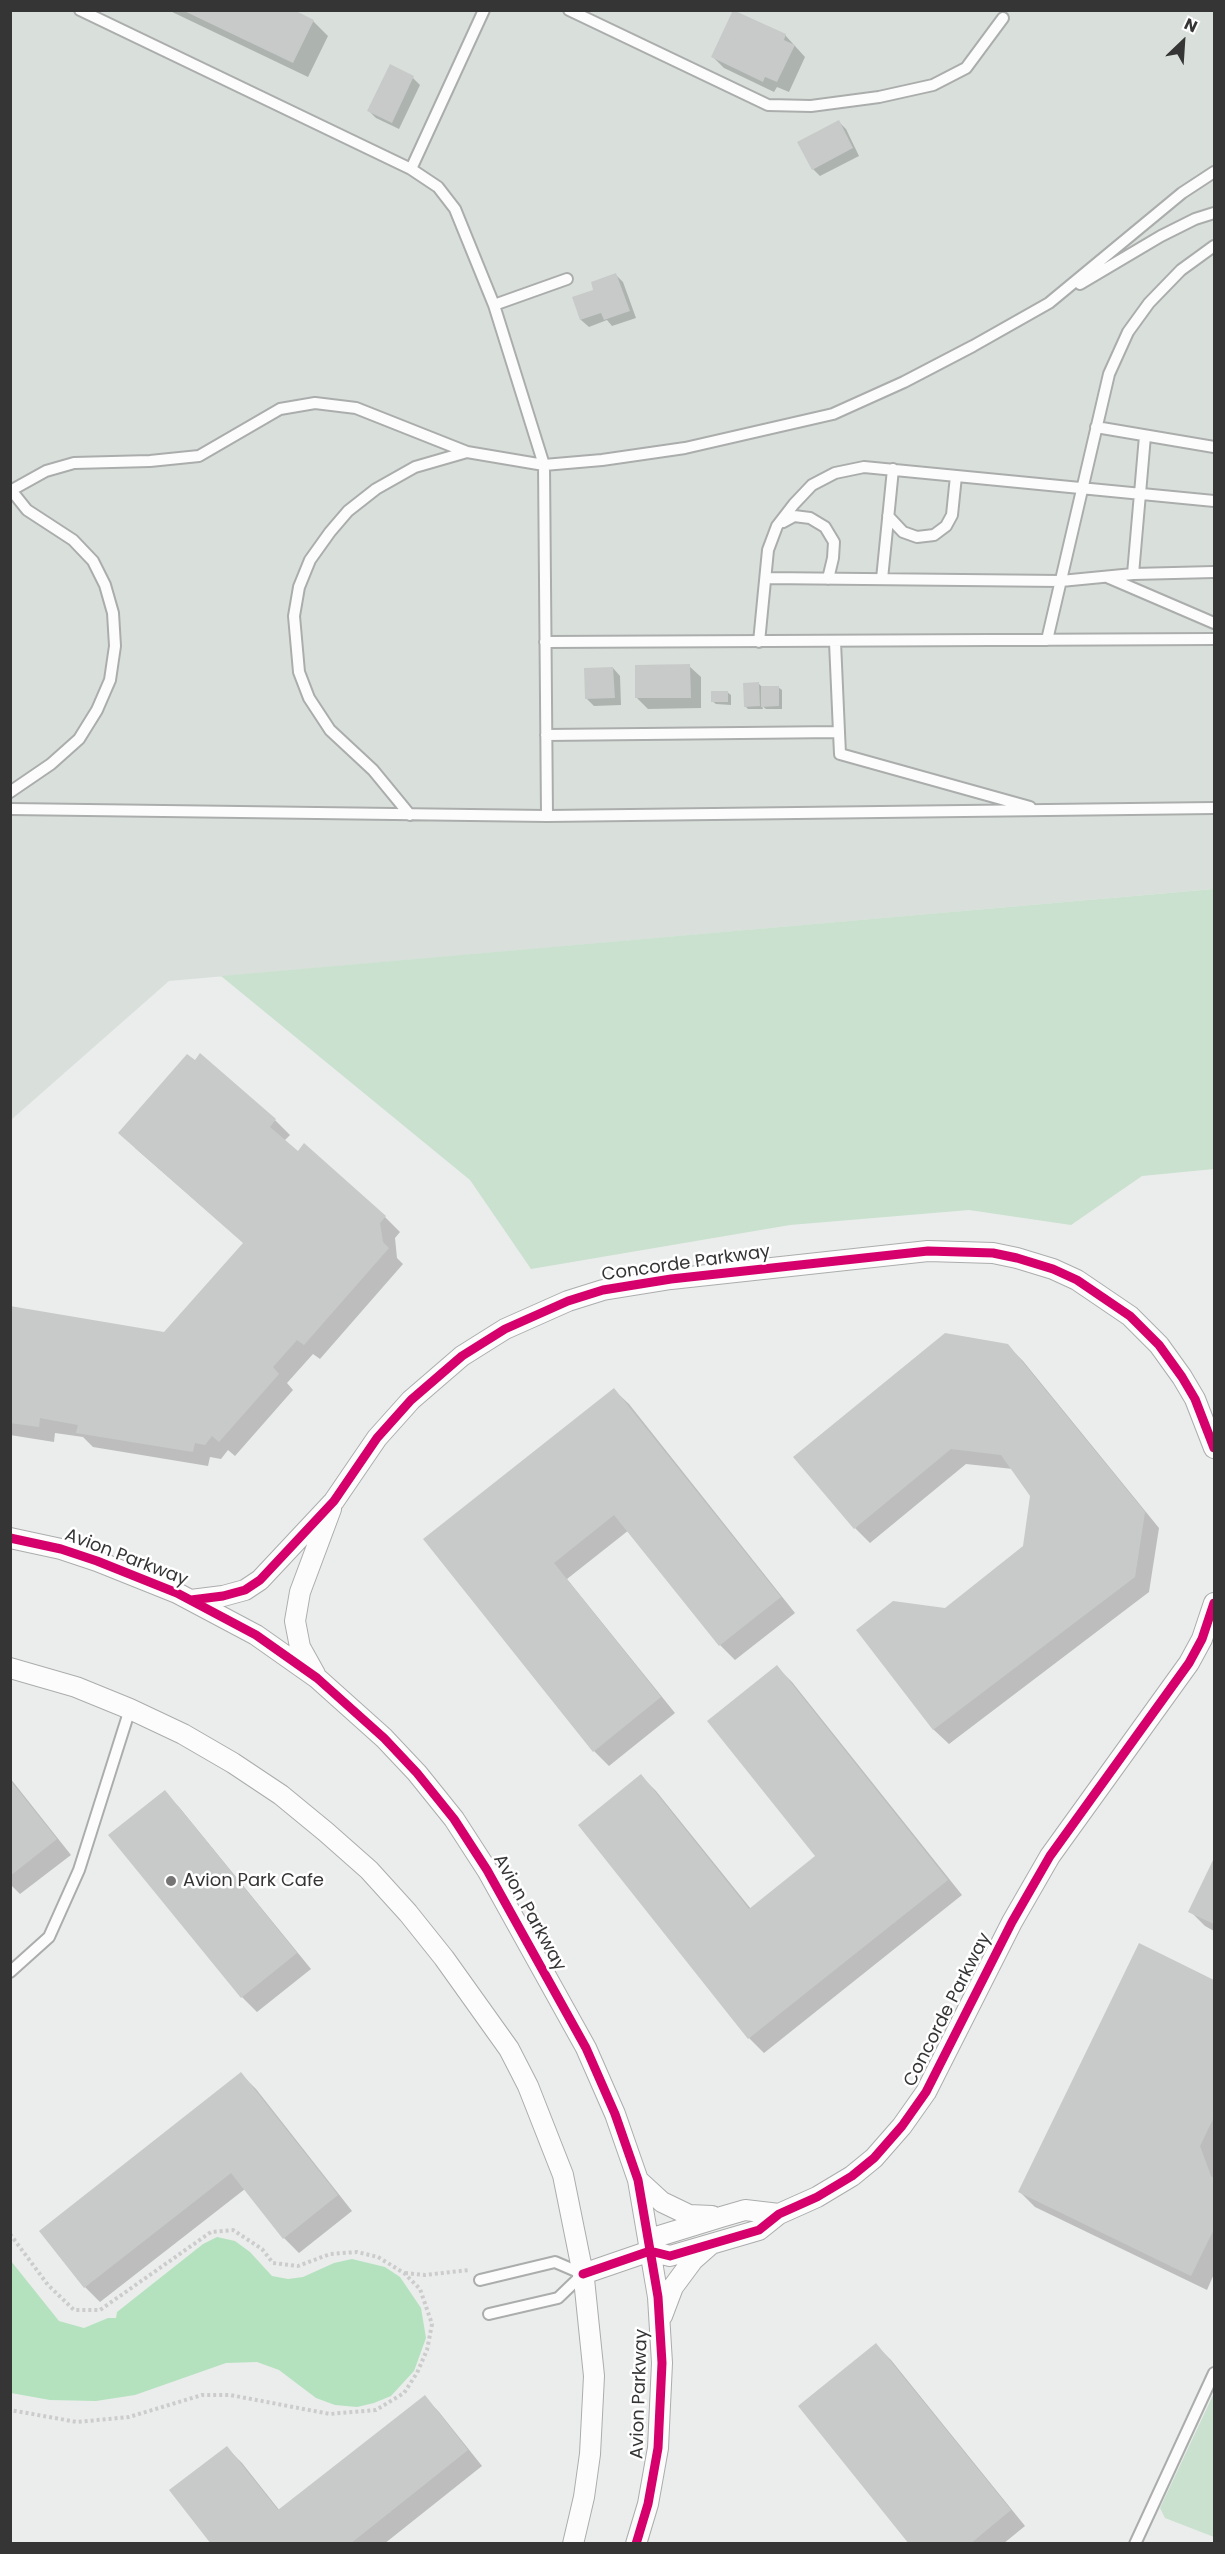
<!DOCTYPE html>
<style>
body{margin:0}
#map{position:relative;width:1225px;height:2554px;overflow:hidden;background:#ebedec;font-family:Poppins,sans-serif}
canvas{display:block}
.frame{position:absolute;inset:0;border:12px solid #343534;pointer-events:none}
.north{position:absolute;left:1153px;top:12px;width:60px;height:60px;-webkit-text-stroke:4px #fff;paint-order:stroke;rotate:25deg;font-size:16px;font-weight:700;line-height:24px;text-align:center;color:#343534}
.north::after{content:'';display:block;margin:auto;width:21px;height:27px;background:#343534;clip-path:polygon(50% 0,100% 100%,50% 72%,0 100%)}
</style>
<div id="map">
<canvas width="1225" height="2554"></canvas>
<div class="frame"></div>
<div class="north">N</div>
</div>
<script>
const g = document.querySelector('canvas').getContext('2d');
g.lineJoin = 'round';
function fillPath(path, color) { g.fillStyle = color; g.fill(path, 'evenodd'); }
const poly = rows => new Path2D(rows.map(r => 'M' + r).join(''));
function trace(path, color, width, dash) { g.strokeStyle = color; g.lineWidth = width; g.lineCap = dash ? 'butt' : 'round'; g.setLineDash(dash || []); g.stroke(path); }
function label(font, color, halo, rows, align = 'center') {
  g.font = font + ' Poppins,sans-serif'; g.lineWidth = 5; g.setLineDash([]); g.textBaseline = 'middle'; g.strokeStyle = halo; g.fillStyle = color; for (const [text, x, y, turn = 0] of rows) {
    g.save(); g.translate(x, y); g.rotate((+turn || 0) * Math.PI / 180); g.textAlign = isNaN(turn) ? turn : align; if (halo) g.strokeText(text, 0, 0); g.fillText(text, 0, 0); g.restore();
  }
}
fillPath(poly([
 [11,11,1214,11,1214,889,169,981,11,1120]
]), '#d9e0db');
fillPath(poly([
 [1214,889,1214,1169,1142,1176,1071,1225,969,1210,790,1225,531,1269,470,1180,221,976],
 [1214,2393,1214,2537,1165,2518,1160,2508]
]), '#c9e1ce');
fillPath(poly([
 [217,2237,235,2241,250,2252,272,2276,288,2279,303,2277,334,2263,352,2259,385,2267,400,2277,421,2308,426,2338,414,2371,391,2396,374,2403,357,2407,335,2405,316,2398,279,2370,257,2362,226,2363,135,2395,96,2401,50,2400,11,2393,11,2261,59,2321,84,2328,108,2318,116,2318,117,2312,203,2244]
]), '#b4e2be');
fillPath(poly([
 [168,10,291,10,313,21,328,36,308,77],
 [785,35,805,57,789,92,777,87,774,92,724,68,713,57],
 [413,78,420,85,399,129,376,118,369,111],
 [839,122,846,129,859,156,820,176,813,169],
 [616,275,623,282,636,318,612,326,607,320,589,327,581,320,574,298,595,291],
 [689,666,701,677,701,708,648,709,637,698],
 [613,668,620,676,621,705,594,706,586,698],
 [759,684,762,687,778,687,782,690,782,709,766,709,762,706,763,709,748,709,745,706],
 [727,692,731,695,731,705,716,704,712,701],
 [275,1120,290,1135,284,1141,385,1217,400,1232,395,1238,397,1258,403,1264,320,1359,313,1354,287,1383,293,1390,235,1456,228,1450,221,1459,210,1457,208,1466,93,1447,83,1437,55,1433,54,1442,10,1435,10,1308,164,1334,244,1243,135,1148],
 [1007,1345,1023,1361,1159,1528,1149,1592,949,1744,934,1730,858,1630,945,1610,1025,1547,1032,1495,1013,1469,966,1464,870,1543,855,1528],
 [614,1390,629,1404,795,1613,735,1660,720,1645,629,1530,567,1579,675,1713,609,1766,594,1751,425,1539],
 [777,1667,792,1682,962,1895,764,2053,749,2038,641,1776,656,1791,751,1909,817,1856],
 [10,1778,71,1855,20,1894,10,1884],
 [164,1792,179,1807,311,1969,257,2012,242,1997],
 [1214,1862,1214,1931,1205,1926,1190,1911],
 [1140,1945,1214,1982,1214,2274,1207,2290,1035,2207,1020,2192],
 [241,2074,256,2089,352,2211,299,2253,284,2238,245,2189,100,2302,85,2287,41,2231],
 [876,2345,891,2360,1025,2526,1003,2544,911,2544],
 [425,2397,439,2412,482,2466,384,2544,213,2544,227,2448,242,2463,280,2511]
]), '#0003');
fillPath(poly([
 [182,10,294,10,314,20,293,63],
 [733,10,786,34,784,40,795,45,777,82,765,77,763,82,711,57],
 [390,64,414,76,392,123,367,111],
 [839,120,853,148,812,170,797,142],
 [616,273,630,311,604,320,601,313,580,320,572,297,593,290,591,282],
 [690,664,691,698,635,698,635,665],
 [613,667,615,698,585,699,584,668],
 [759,682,760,706,744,707,743,683],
 [761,686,779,686,779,706,761,707],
 [711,691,728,691,728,702,711,702],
 [200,1053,276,1119,270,1127,298,1151,304,1143,386,1216,380,1223,383,1242,389,1248,304,1345,297,1340,273,1367,279,1374,219,1442,212,1436,205,1445,195,1443,193,1452,76,1433,78,1425,40,1418,39,1427,10,1423,10,1306,164,1332,243,1243,118,1133,187,1054,195,1060],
 [945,1333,1008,1344,1145,1512,1135,1577,933,1730,856,1630,893,1601,945,1608,1023,1546,1030,1496,1001,1455,951,1449,854,1529,793,1457],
 [614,1388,781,1597,719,1646,614,1515,554,1563,661,1697,593,1752,423,1539],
 [777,1665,948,1880,748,2039,578,1825,641,1774,749,1909,815,1856,707,1721],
 [10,1780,57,1839,10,1876],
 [165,1790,297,1953,241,1998,108,1835],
 [1214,1858,1214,1924,1188,1912],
 [1139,1943,1214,1980,1214,2117,1200,2146,1211,2176,1214,2178,1214,2229,1191,2276,1018,2192],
 [241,2072,338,2195,283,2239,231,2173,84,2288,39,2231],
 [876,2343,1011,2510,970,2544,909,2544,798,2406],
 [425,2395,468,2450,350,2544,211,2544,169,2490,227,2446,278,2510]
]), '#c8cac9');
const lane = poly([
 [80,10,411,169,438,187,455,209,494,305,544,465,547,816],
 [569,10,768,105,811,106,879,97,933,85,966,68,1003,18],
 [411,169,484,10],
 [1080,284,1161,236,1195,219,1214,213],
 [494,305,567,279],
 [1096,427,1214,447],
 [10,491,46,471,74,463,150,461,199,456,280,409,315,403,356,408,467,452,544,465,602,460,685,448,833,414,904,382,973,346,1049,303,1182,193,1214,172],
 [888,516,903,532,917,537,934,535,946,526,952,515,956,476],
 [783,522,794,516,810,518,825,527,834,542,833,558,828,579],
 [1133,574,1145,436],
 [1107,577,1214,623],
 [766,578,1061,581,1133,574,1214,572],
 [882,579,893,469],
 [1047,640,1109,374,1128,332,1149,303,1181,270,1214,246],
 [545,642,1214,639],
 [759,642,768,550,777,526,794,504,812,485,835,473,864,467,1214,501],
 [839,732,840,754,1030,807],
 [546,735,839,732,835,642],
 [10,792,51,764,79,739,97,710,110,680,115,646,113,613,105,585,93,561,73,540,27,510,11,490],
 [10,809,547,816,1214,808],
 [410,815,373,770,330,730,309,698,299,672,294,616,299,587,310,560,330,532,348,511,376,489,415,467,467,452],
 [10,1972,49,1937,79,1870,130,1709],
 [480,2280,555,2262,583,2274,558,2298,489,2314],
 [1135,2544,1214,2373]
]);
const street = poly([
 [10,1538,61,1549,97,1561,177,1593,256,1635,317,1678,384,1738,417,1773,454,1819,487,1870,586,2048,615,2114,638,2180,658,2297,662,2363,658,2448,648,2504,636,2544],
 [191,1600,223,1596,245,1590,260,1580,334,1501,377,1438,411,1400,462,1356,505,1329,568,1301,603,1290,671,1279,928,1251,993,1253,1017,1258,1053,1269,1077,1280,1130,1316,1159,1345,1182,1377,1195,1399,1214,1448],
 [10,1668,76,1687,130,1709,183,1734,233,1763,281,1795,326,1832,369,1870,408,1913,444,1958,509,2049,528,2086,563,2175,584,2279,594,2376,590,2454,584,2497,573,2544],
 [315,1674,300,1647,295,1621,300,1592,331,1509],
 [638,2180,662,2202,689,2215,712,2216],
 [650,2251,659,2236,721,2217,745,2210,779,2214],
 [583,2274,650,2251,670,2256,759,2230,779,2214,817,2197,852,2176,874,2158,902,2126,926,2092,1012,1922,1050,1856,1189,1663,1202,1639,1214,1603],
 [662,2316,673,2287,693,2260,710,2245]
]);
trace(lane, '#abadac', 14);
trace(street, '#abadac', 22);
trace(poly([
 [10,2234,48,2285,74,2310,100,2310,211,2232,233,2230,262,2249,273,2263,298,2266,330,2254,357,2252,378,2257,404,2273,420,2289,432,2324,427,2350,417,2373,404,2393,376,2410,330,2414,230,2395,202,2395,129,2417,77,2422,10,2410],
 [405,2273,425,2275,469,2270]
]), '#ccc', 4, [3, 3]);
trace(lane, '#fcfcfc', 10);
trace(street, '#fcfcfc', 20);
trace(poly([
 [10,1538,61,1549,97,1561,177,1593,256,1635,317,1678,384,1738,417,1773,454,1819,487,1870,586,2048,615,2114,638,2180,658,2297,662,2363,658,2448,648,2504,636,2544],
 [191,1600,223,1596,245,1590,260,1580,334,1501,377,1438,411,1400,462,1356,505,1329,568,1301,603,1290,671,1279,928,1251,993,1253,1017,1258,1053,1269,1077,1280,1130,1316,1159,1345,1182,1377,1195,1399,1214,1448],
 [583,2274,650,2251,670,2256,759,2230,779,2214,817,2197,852,2176,874,2158,902,2126,926,2092,1012,1922,1050,1856,1189,1663,1202,1639,1214,1603]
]), '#d6006c', 9);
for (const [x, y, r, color] of [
 [171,1881,6,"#747574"]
]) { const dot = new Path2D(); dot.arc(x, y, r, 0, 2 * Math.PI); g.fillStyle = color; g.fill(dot); trace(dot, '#fff', 2); }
label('18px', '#343534', '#fff', [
 ["Concorde Parkway",686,1264,-8],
 ["Avion Parkway",126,1558,21],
 ["Avion Parkway",529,1913,61],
 ["Concorde Parkway",948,2010,-63],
 ["Avion Parkway",640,2394,-88]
]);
label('18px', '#343534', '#fff', [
 ["Avion Park Cafe",183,1881]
], 'left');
</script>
